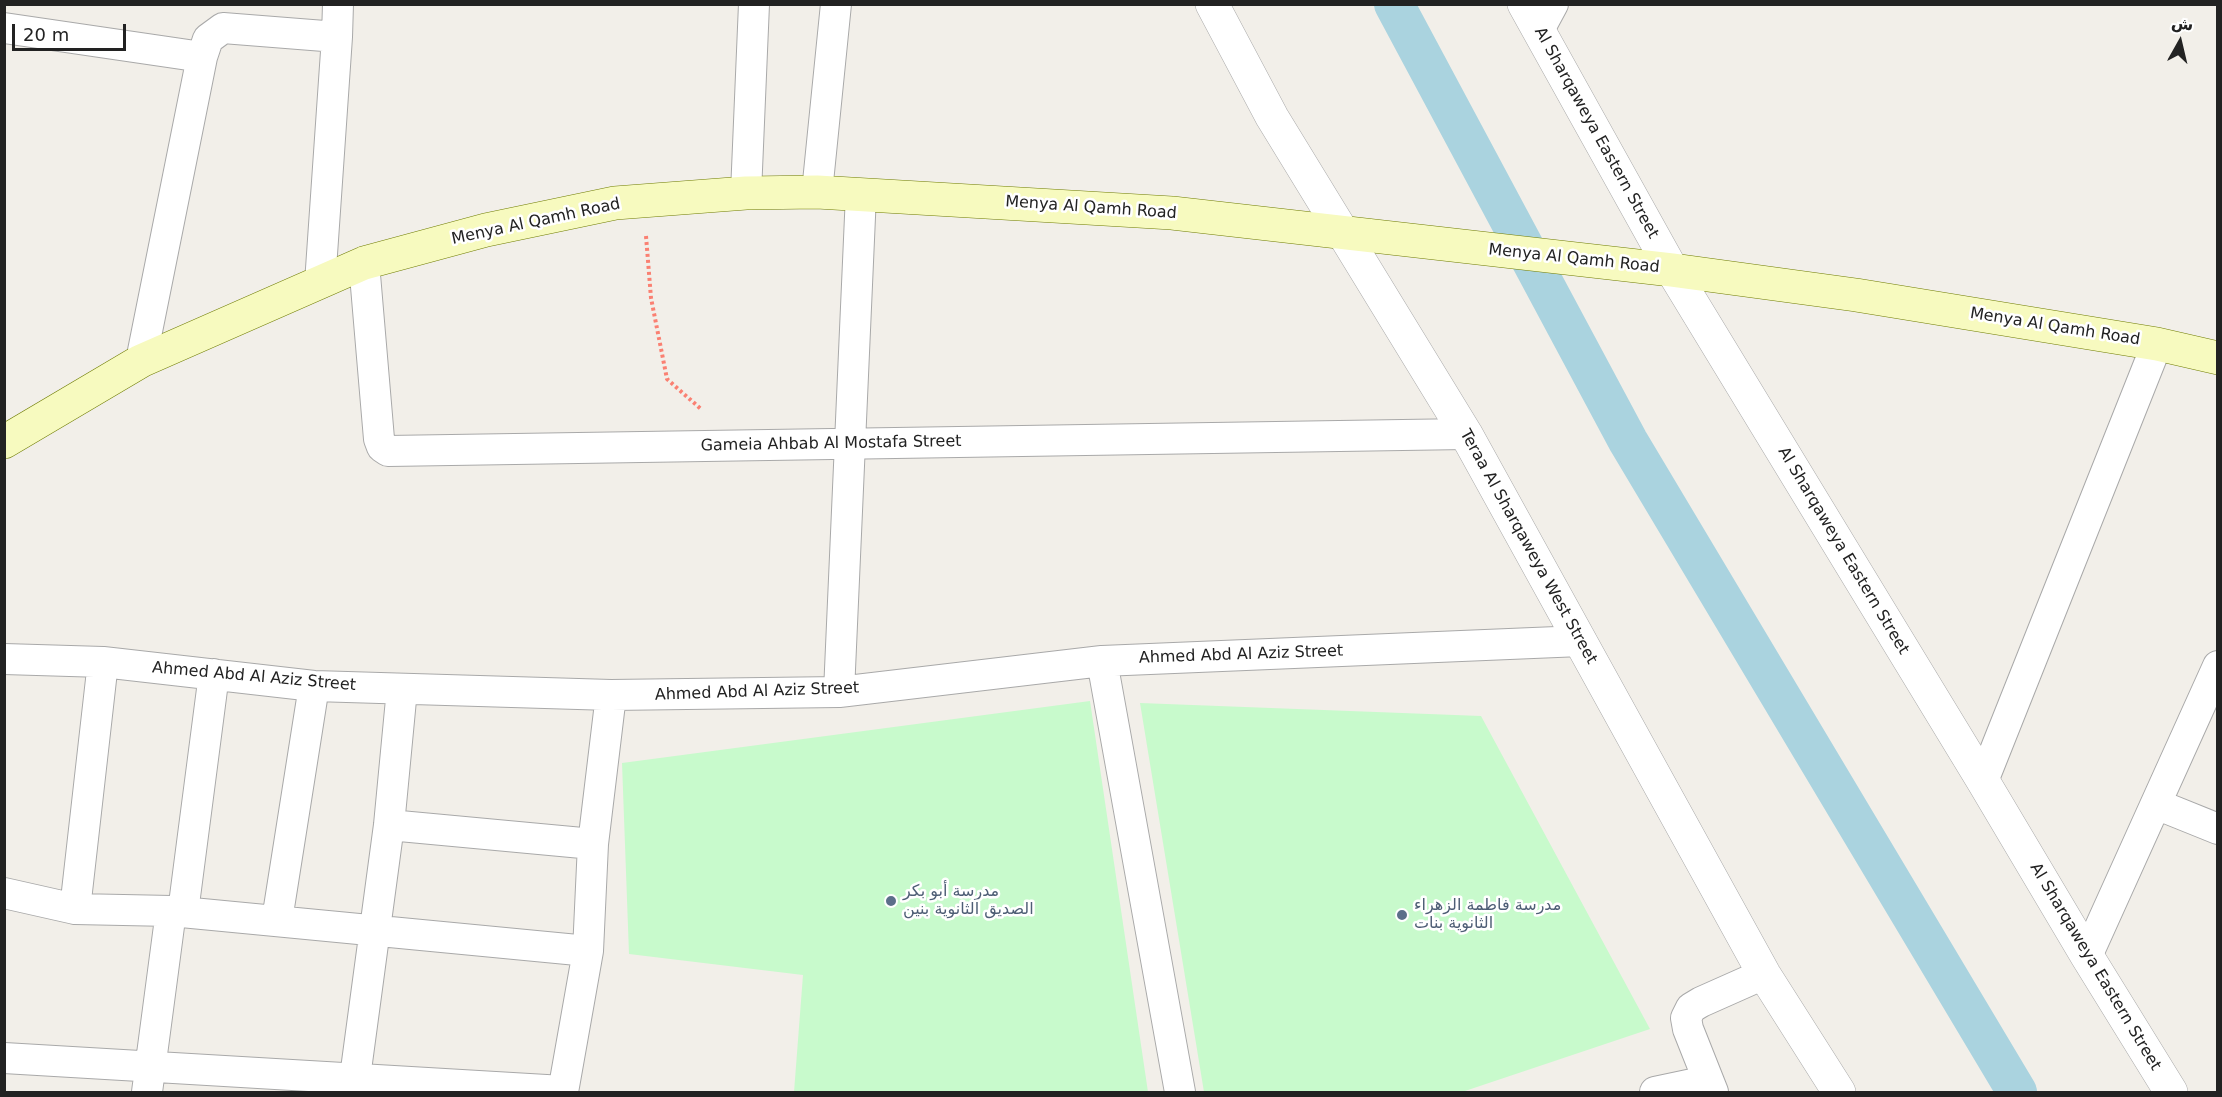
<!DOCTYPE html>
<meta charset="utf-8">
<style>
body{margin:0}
#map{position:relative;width:2222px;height:1097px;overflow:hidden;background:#f2efe9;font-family:"DejaVu Sans",Cairo,sans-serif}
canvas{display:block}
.frame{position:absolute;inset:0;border:6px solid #222;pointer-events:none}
.north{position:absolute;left:2150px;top:12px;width:60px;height:60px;-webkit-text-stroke:4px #fff;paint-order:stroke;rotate:8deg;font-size:16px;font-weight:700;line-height:24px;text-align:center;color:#222}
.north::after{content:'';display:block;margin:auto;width:21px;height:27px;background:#222;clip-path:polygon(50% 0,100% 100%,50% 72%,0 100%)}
.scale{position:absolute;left:12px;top:24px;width:114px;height:27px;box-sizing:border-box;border:3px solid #222;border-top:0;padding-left:8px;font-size:18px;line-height:21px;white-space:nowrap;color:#222;-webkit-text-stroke:4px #fff;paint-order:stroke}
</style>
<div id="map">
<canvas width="2222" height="1097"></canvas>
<div class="frame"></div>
<div class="north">ش</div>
<div class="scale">20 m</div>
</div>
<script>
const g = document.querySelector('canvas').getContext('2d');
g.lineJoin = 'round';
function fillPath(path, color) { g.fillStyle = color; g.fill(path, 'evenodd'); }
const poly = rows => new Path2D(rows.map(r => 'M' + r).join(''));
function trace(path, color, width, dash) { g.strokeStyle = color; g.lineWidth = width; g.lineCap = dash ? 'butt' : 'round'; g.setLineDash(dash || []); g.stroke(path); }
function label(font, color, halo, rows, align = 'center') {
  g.font = font + ' "DejaVu Sans",Cairo,sans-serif'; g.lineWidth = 5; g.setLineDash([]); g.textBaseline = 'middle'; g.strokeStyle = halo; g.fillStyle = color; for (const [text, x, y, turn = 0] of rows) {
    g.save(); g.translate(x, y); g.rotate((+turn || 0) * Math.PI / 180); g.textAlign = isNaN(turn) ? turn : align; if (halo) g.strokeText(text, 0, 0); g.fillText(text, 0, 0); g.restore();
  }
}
fillPath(poly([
 [1090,701,1148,1092,794,1092,803,975,629,954,622,763],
 [1140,703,1481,716,1650,1029,1462,1092,1204,1092]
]), '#c8facc');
trace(poly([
 [1394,4,1628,441,2017,1092]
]), '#aad3df', 40);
const minor = poly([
 [4,28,202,57],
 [1539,30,1553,4],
 [817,192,836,4],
 [746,193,754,4],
 [364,263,379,439,382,447,388,451,1466,434],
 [320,283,337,37,338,4],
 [141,361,202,57,208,39,223,28,337,37],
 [4,659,103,662,314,686,611,695,839,692,1102,661,1581,641],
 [1102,661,1180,1092],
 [839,692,861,194],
 [1983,781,2157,344],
 [2156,804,2218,829],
 [389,825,593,844],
 [4,893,75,909,171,911,588,951],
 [75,909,103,662],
 [183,912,214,674],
 [277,920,314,686],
 [2087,956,2218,666],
 [4,1058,563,1091],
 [147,1092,171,911],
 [353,1092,389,825,402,689],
 [563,1092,588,951,593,844,611,695],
 [1655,1092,1707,1081],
 [1713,1092,1688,1029,1686,1018,1691,1008,1701,1002,1764,974]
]);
const tertiary = poly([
 [1212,4,1272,117,1466,434,1764,974,1839,1092],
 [1524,4,1672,270,1983,781,2087,956,2171,1092]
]);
const secondary = poly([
 [4,442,141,361,364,263,486,230,615,203,746,193,817,192,1172,213,1672,270,1856,295,2157,344,2218,358]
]);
trace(minor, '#a9a9a9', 32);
trace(tertiary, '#a9a9a9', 34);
trace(secondary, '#707d05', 34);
trace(poly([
 [646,236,651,298,667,379,702,410]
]), '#fa8072', 4, [3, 3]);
trace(minor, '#fff', 30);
trace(tertiary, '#fff', 33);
trace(secondary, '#f7fabf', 33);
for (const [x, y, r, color] of [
 [891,901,6,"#5c6f8a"],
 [1402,915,6,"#5c6f8a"]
]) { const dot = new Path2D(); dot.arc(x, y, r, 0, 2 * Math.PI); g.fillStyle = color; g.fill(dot); trace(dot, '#fff', 2); }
label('16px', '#222', '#fff', [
 ["Al Sharqaweya Eastern Street",1596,133,61],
 ["Menya Al Qamh Road",1091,208,4],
 ["Menya Al Qamh Road",536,222,-12],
 ["Menya Al Qamh Road",1574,259,6],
 ["Menya Al Qamh Road",2055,327,9],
 ["Gameia Ahbab Al Mostafa Street",831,444,-1],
 ["Teraa Al Sharqaweya West Street",1528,547,61],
 ["Al Sharqaweya Eastern Street",1843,551,59],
 ["Ahmed Abd Al Aziz Street",1241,655,-2],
 ["Ahmed Abd Al Aziz Street",254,677,5],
 ["Ahmed Abd Al Aziz Street",757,692,-2],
 ["Al Sharqaweya Eastern Street",2095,967,59]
]);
label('16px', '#4e5e75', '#fff', [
 ["مدرسة أبو بكر",903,892],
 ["الصديق الثانوية بنين",903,910],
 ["مدرسة فاطمة الزهراء",1414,906],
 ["الثانوية بنات",1414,924]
], 'left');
</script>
